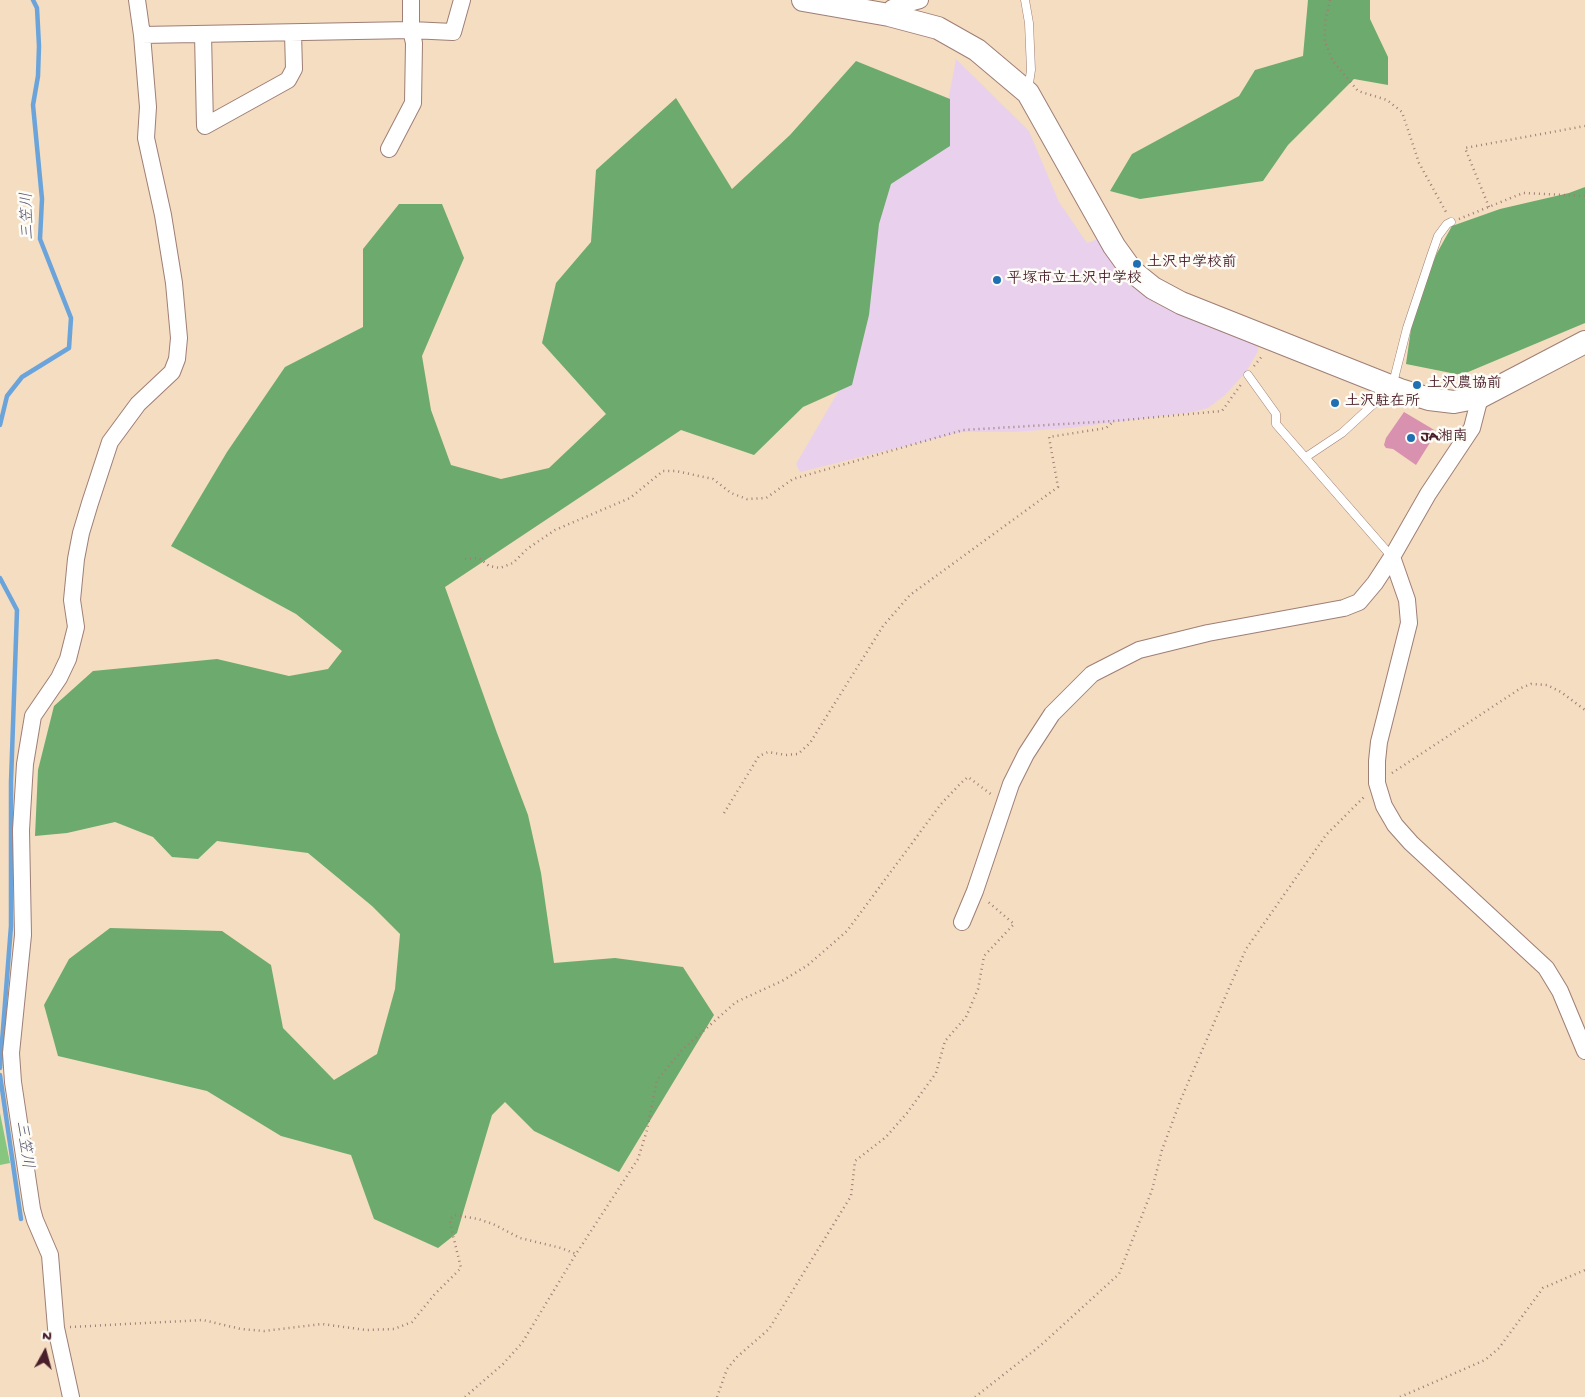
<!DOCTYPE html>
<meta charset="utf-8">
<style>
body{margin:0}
#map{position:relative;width:1585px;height:1397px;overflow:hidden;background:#f4ddc0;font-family:"Gochi Hand",sans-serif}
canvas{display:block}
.north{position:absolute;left:20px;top:1327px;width:50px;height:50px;-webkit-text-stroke:4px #fdfcf7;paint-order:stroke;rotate:7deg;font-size:14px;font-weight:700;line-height:20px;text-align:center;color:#4a1f2b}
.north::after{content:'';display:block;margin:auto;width:18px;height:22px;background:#4a1f2b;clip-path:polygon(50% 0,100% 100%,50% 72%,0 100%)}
</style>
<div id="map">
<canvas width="1585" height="1397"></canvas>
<div class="north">N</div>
</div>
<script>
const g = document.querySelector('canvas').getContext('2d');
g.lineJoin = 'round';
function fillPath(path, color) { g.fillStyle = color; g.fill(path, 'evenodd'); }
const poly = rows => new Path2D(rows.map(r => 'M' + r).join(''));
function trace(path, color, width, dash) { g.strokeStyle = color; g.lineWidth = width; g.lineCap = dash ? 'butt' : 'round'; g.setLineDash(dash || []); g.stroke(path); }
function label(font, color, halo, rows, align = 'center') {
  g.font = font + ' "Gochi Hand","Klee One",sans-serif'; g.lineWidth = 5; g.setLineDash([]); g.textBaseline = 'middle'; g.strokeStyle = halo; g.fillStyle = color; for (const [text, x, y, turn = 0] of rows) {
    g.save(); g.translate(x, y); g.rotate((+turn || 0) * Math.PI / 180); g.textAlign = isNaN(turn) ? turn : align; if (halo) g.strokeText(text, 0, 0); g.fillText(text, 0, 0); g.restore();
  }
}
fillPath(poly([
 [956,59,1029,131,1059,202,1087,243,1098,239,1110,257,1157,304,1258,344,1258,351,1246,372,1225,395,1208,408,1193,412,1070,428,1014,432,962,432,800,472,796,464,852,368,869,190,940,143]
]), '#e9d1ed');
fillPath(poly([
 [0,1113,10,1163,0,1165]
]), '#86c67e');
fillPath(poly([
 [1308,0,1370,0,1370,19,1388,57,1388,85,1354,79,1288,145,1263,181,1140,199,1110,191,1132,154,1239,96,1255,70,1303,56],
 [856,61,950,99,950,146,891,184,879,224,869,315,852,385,803,407,754,455,681,430,445,587,497,733,528,815,541,873,554,963,615,958,683,967,714,1015,619,1172,534,1131,505,1102,492,1115,457,1233,438,1248,374,1219,351,1155,281,1136,207,1091,58,1056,44,1005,69,959,110,928,222,931,271,965,283,1028,334,1080,377,1054,395,989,400,934,372,906,308,853,217,841,198,859,172,857,153,837,115,822,67,833,35,836,38,770,54,706,93,671,217,659,289,676,328,669,342,651,296,614,171,546,227,452,285,367,363,327,363,249,399,204,442,204,464,258,422,356,431,410,451,465,501,479,549,468,606,414,542,343,556,283,591,242,596,170,676,98,732,189,790,135],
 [1585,187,1585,323,1461,375,1406,364,1415,301,1437,253,1452,226,1500,209,1569,193]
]), '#6cab6d');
trace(poly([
 [0,425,7,396,22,377,69,348,71,318,40,239,42,199,33,105,38,76,39,46,37,8,33,0],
 [0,578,17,610,11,782,11,926,0,1068],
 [0,1075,21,1219]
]), '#6ba4da', 4.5);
fillPath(poly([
 [1404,412,1436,431,1435,439,1431,441,1416,465,1393,449,1386,448,1384,445,1386,438]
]), '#d891ae');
const lane = poly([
 [1025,0,1029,23,1031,70,1028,90],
 [1248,375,1276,414,1276,424,1392,557],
 [1306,457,1342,433,1392,387,1407,328,1431,256,1438,236,1447,224,1451,222]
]);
const street = poly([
 [889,15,892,8,920,0],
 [203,34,205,126,288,80,294,69,293,33],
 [142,35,411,30,453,32,462,0],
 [389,149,413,103,414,43,411,30,411,0],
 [1392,557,1407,600,1409,623,1379,742,1377,761,1377,783,1384,806,1395,825,1411,843,1546,968,1560,991,1585,1051],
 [962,922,975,891,1011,784,1026,754,1052,714,1092,674,1139,650,1208,633,1344,608,1359,602,1375,583,1392,557,1428,494,1472,428,1480,397],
 [71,1397,56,1328,50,1255,35,1220,32,1209,13,1082,11,1053,23,935,21,830,25,764,33,716,59,678,68,659,76,627,72,600,76,559,81,533,90,503,110,442,138,404,172,372,177,359,179,338,174,283,163,215,146,138,148,107,142,35,137,0]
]);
const secondary = poly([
 [803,0,889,15,938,28,977,50,1028,93,1114,246,1132,271,1153,288,1181,303,1400,390,1429,399,1454,402,1480,397,1585,342]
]);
trace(lane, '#9f7e76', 9);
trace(street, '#9f7e76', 18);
trace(secondary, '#9f7e76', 24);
trace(poly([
 [1330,0,1325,22,1325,42,1333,61,1358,91,1387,100,1402,112,1419,163,1446,212],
 [1489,207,1465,148,1585,126],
 [1459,219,1523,193,1585,196],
 [1254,366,1263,355],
 [465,559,479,558,489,566,500,568,513,563,527,549,555,530,630,498,663,471,676,471,713,479,731,493,747,499,766,498,793,479,963,430,1114,421,1222,411,1242,383],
 [1392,773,1521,688,1531,684,1547,685,1561,692,1585,710],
 [724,813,759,756,768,752,786,755,798,754,810,743,883,626,910,595,1058,487,1049,437,1106,428,1113,422],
 [70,1327,203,1320,241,1329,264,1331,322,1324,366,1330,394,1329,412,1322,434,1295,461,1268,450,1223,451,1218,455,1215,478,1219,493,1224,520,1238,561,1248,576,1254],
 [465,1397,503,1364,522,1343,576,1254,638,1159,647,1130,657,1080,683,1049,736,1002,782,981,808,965,847,931,941,804,961,783,968,777,992,795],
 [717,1397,727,1369,737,1357,769,1329,851,1196,855,1161,886,1137,907,1113,936,1073,945,1041,966,1017,978,989,984,956,1014,924,987,901],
 [975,1397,1040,1346,1119,1274,1152,1190,1162,1150,1181,1099,1246,949,1326,835,1365,796],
 [1400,1397,1485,1360,1499,1348,1543,1288,1585,1270]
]), '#9f7e76', 2.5, [1, 4]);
trace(lane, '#fff', 8);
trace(street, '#fff', 16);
trace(secondary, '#fff', 22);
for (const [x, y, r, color] of [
 [1137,264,5,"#1f6fb2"],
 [997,280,5,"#1f6fb2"],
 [1417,385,5,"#1f6fb2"],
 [1335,403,5,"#1f6fb2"],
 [1411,438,5,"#1f6fb2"]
]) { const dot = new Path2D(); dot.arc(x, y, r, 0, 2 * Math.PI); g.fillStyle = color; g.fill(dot); trace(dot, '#fdfcf7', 2); }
label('bold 15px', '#4a1f2b', '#fdfcf7', [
 ["土沢中学校前",1147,264],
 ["平塚市立土沢中学校",1007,280],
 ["土沢農協前",1427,385],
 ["土沢駐在所",1345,403],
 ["JA湘南",1421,438]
], 'left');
label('italic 16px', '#575471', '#fdfcf7', [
 ["三笠川",29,216,-92],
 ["三笠川",23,1145,82]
]);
</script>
